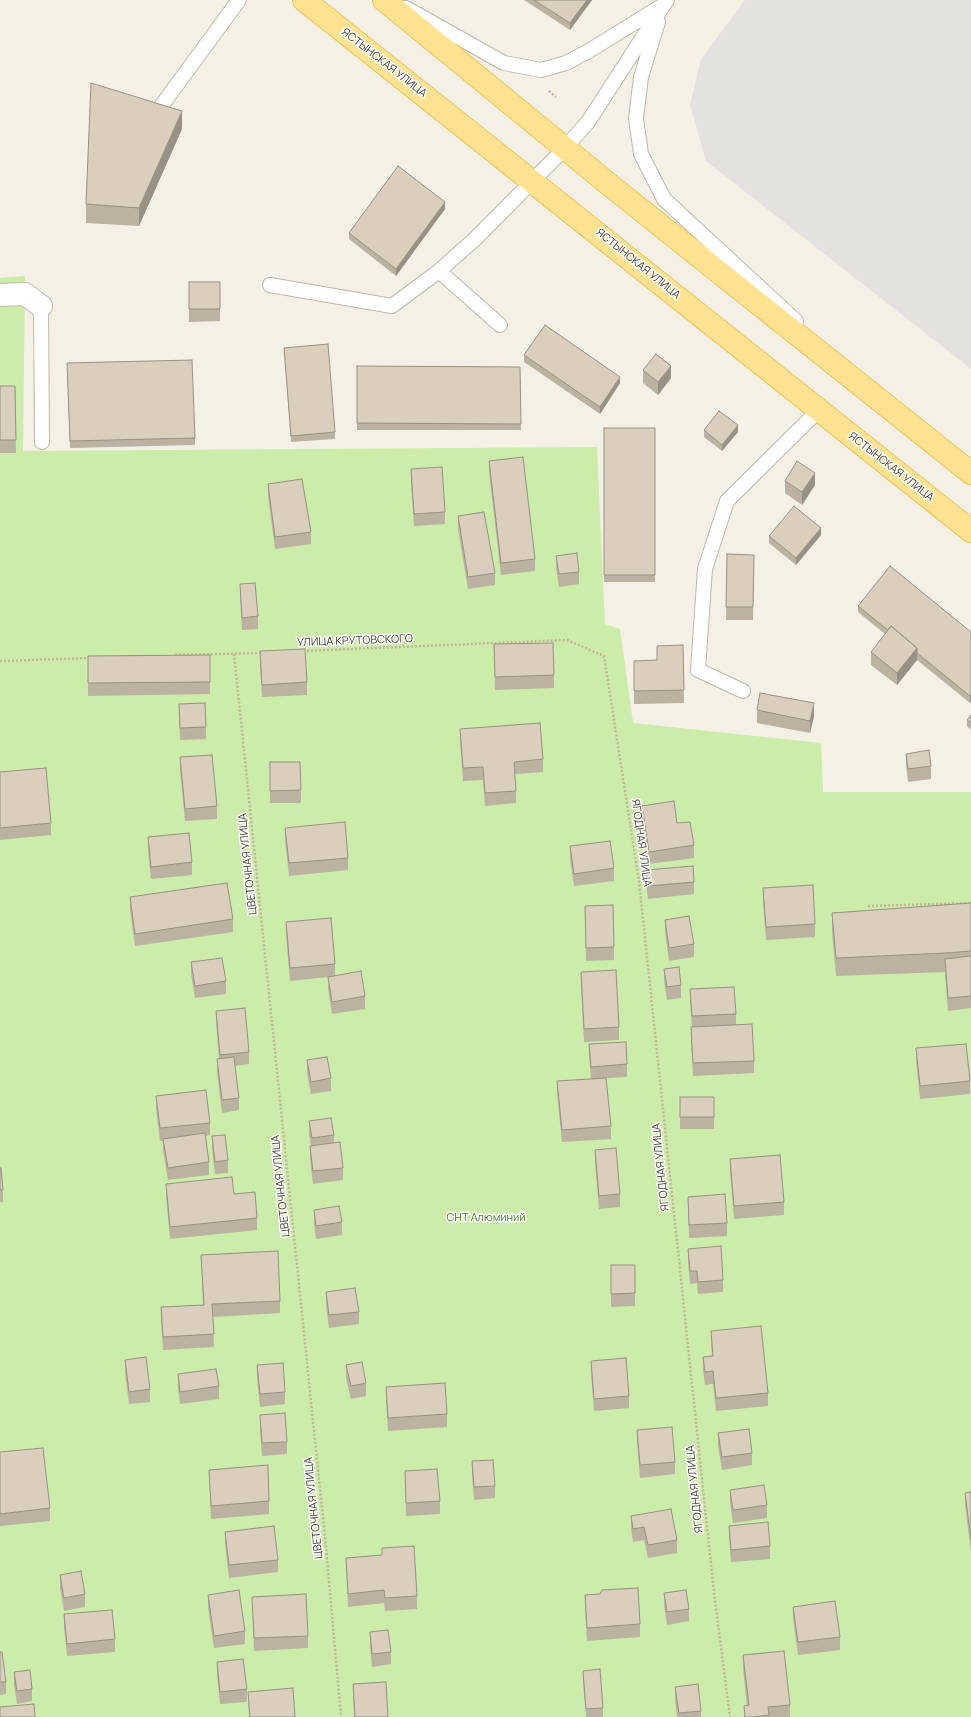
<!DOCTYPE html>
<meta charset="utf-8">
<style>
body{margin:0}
canvas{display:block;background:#f4f0e5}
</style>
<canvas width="971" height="1717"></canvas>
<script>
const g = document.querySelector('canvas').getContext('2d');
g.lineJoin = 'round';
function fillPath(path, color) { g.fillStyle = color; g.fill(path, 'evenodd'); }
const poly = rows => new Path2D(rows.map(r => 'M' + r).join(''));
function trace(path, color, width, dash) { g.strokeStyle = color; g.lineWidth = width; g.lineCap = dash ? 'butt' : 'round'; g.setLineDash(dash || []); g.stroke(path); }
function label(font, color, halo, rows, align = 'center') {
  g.font = font + ' Manrope,sans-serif'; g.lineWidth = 3; g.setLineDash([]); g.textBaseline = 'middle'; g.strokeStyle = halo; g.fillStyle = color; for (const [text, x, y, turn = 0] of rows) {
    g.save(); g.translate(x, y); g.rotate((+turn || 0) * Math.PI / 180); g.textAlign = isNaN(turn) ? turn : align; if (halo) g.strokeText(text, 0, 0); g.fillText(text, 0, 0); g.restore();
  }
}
fillPath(poly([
 [25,276,23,451,597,447,605,624,620,629,633,723,821,743,823,792,971,792,971,1717,0,1717,0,278]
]), '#ccecaa');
fillPath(poly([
 [745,0,971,0,971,369,706,161,690,105,701,59]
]), '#e4e2de');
const lane = poly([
 [406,8,504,63,541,70,566,63,587,52,660,7],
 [658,22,641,77,636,118,641,154,664,199,796,321],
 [159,109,239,0],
 [439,271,500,325],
 [270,285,392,306,439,271,476,238,565,148,588,122,667,0],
 [41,306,42,442],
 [743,691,698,670,705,569,727,501,819,410]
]);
const street = poly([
 [0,295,25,294,41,306]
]);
const primary = poly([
 [304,0,971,531],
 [384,0,611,186,971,473]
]);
trace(lane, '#c0b8a7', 16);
trace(street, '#c0b8a7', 24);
trace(primary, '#edc55a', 24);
trace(poly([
 [549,91,556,97],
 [303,651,567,640,604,656,639,881,714,1593,730,1717],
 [234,654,326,1547,341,1717],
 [175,655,262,653],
 [0,661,90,658],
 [868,906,971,903]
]), '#c3b597', 2.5, [2, 2]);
trace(lane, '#fff', 14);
trace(street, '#fff', 22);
trace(primary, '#ffe393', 22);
fillPath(poly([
 [524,0,592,0,570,30],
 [182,129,139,226,86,223,86,204],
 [445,209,396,276,349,239,349,233],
 [189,282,220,282,220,321,189,322],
 [284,348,335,432,335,439,291,442],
 [524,355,620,383,600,414,524,362],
 [357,366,520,367,521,430,357,430],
 [67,370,195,438,195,445,70,448],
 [643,370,671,378,658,395,643,383],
 [0,386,15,386,16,453,0,453],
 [604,428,655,428,655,582,604,582],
 [704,430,738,432,722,451,704,437],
 [489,461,535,559,535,571,501,575,489,473],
 [411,469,445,512,445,524,414,526,411,482],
 [785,481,815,485,802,505,785,493],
 [268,484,311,532,311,544,275,549,268,496],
 [458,516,495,573,495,585,468,589,458,529],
 [821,535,796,565,769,543,769,536],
 [727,554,754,555,753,620,726,620],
 [556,556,579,572,579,584,559,587,556,568],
 [240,584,258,616,258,629,242,630,240,596],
 [858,606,971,632,971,701,970,703,917,660,897,685,871,665,871,652,885,634,858,612],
 [494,644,554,675,554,688,495,690],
 [683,645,684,703,634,704,634,661,657,660,657,646],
 [260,651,307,682,307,695,262,697,260,664],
 [210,655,210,694,88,696,88,656],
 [179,704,206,727,206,739,180,740],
 [757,710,814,716,810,733,757,723],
 [971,715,971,730,967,726,967,720],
 [460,729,543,759,543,772,515,774,516,791,516,803,485,806,483,780,463,781,460,741],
 [906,754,931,766,931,779,908,782,906,766],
 [180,757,217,806,217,819,185,821,180,770],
 [270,762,301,790,301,803,270,803],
 [0,772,51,823,51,835,0,840],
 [642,806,677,823,694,845,694,858,649,864,642,818],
 [285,828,348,858,348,870,289,876,285,840],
 [148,837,192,862,192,875,151,879,148,850],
 [570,846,614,868,614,881,574,886,570,859],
 [646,870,694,882,694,894,648,899,646,883],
 [763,888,815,924,815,937,766,940,763,901],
 [130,897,233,919,233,932,135,946,130,910],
 [971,903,971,1008,948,1011,945,972,836,976,832,932,832,913],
 [585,906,614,947,614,960,586,961],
 [665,920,694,944,694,957,669,961,665,932],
 [286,922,335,964,335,976,365,996,365,1009,332,1014,328,989,328,977,290,981,286,935],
 [191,962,226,981,226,994,195,998,191,974],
 [664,969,681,985,681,998,667,1000,664,982],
 [581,972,619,1027,619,1040,584,1042,581,985],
 [690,989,736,1014,736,1025,754,1061,754,1073,693,1076,691,1039,691,1027,692,1027,690,1002],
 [216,1011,249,1052,249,1064,235,1066,239,1098,239,1110,222,1113,217,1072,217,1059,219,1059,216,1023],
 [589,1044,627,1064,627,1077,606,1078,611,1126,611,1139,562,1142,557,1094,557,1081,591,1079,589,1057],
 [916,1048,970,1081,970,1094,920,1099,916,1061],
 [307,1060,331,1078,331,1091,311,1094,307,1073],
 [156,1096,210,1123,210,1135,205,1136,209,1162,209,1175,168,1180,163,1151,163,1141,160,1141,156,1108],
 [680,1097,714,1097,714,1129,680,1129],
 [309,1121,334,1135,334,1143,343,1168,343,1180,313,1184,310,1159,310,1146,311,1146,309,1134],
 [212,1136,228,1160,228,1173,215,1174,212,1149],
 [595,1150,620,1194,620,1207,599,1209,595,1163],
 [730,1159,784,1202,784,1215,734,1219,730,1172],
 [0,1168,3,1190,3,1202,0,1202],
 [166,1184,234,1194,257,1218,257,1230,170,1239,166,1196],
 [688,1197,727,1223,727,1236,689,1238,688,1209],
 [314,1210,342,1222,342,1235,316,1239,314,1223],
 [688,1249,723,1280,723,1292,698,1294,697,1283,690,1284,688,1262],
 [201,1255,280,1301,280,1313,213,1317,214,1347,163,1350,161,1320,161,1307,203,1305],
 [611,1265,635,1265,635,1306,611,1307],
 [326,1292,359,1312,359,1324,329,1328,326,1305],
 [711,1331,768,1393,768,1406,716,1411,713,1384,705,1385,703,1370,703,1357,712,1356,711,1343],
 [125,1360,150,1389,150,1402,129,1404,125,1372],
 [591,1361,629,1396,629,1408,594,1411,591,1374],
 [257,1365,285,1392,285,1404,260,1407,257,1378],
 [346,1365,366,1383,366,1396,351,1399,346,1378],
 [178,1374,219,1386,219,1399,180,1404,178,1387],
 [386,1387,447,1414,447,1427,388,1431,386,1400],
 [260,1415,287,1442,287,1454,262,1456,260,1428],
 [637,1430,675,1462,675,1474,640,1478,637,1443],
 [718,1433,752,1453,752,1465,722,1470,718,1446],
 [0,1452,50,1508,50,1521,0,1526],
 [472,1461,495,1486,495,1498,474,1500,472,1474],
 [209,1470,269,1501,269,1514,211,1519],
 [405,1471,440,1501,440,1514,406,1516],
 [730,1490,767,1505,767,1518,733,1523,730,1503],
 [971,1492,971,1551,965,1505,965,1493],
 [631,1516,677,1540,677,1553,648,1558,644,1540,633,1542,631,1528],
 [729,1526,770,1546,770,1559,731,1562,729,1538],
 [225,1532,278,1560,278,1572,229,1578,225,1544],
 [382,1548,417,1596,417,1609,385,1611,384,1603,348,1607,346,1558,382,1555],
 [60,1575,85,1594,85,1607,64,1611,60,1588],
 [664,1593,689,1609,689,1621,667,1625,664,1606],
 [208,1595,245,1631,245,1644,214,1648,208,1607],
 [585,1595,640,1624,640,1637,587,1641,585,1608],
 [252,1597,308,1636,308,1648,254,1651],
 [793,1607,840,1637,840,1650,798,1655,793,1619],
 [64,1614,115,1639,115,1652,67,1656,64,1627],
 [370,1632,391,1652,391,1664,372,1667,370,1645],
 [0,1652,6,1682,6,1694,0,1695],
 [743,1655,790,1705,790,1717,744,1717,744,1706,747,1706,743,1668],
 [217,1662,247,1689,247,1702,220,1704,217,1675],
 [583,1671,603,1708,603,1717,586,1717,583,1683],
 [14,1672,32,1689,32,1701,17,1704,14,1685],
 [353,1684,388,1717,354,1717],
 [675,1687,701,1711,701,1717,677,1717,675,1700],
 [293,1688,295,1717,249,1717,248,1692]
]), '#bbb2a2');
fillPath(poly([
 [587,0,592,0,570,30,570,23],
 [182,111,182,129,139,226,139,208],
 [445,202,445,209,396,276,396,269],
 [671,366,671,378,658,395,658,382],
 [620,377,620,383,600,414,600,407],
 [738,425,738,432,722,451,722,445],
 [815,473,815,485,802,505,802,492],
 [821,528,821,535,796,565,796,558],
 [917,648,917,660,897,685,897,673],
 [971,695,971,701,970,703,970,696],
 [814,703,814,716,810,733,810,721]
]), '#989184');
const building = poly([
 [534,0,587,0,570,23,534,0],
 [91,83,182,111,139,208,86,204,91,83],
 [398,166,445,202,396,269,349,233,398,166],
 [189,282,220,282,220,309,189,309,189,282],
 [545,325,620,377,600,407,524,355,545,325],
 [328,344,335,432,291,436,284,348,328,344],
 [656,354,671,366,658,382,643,370,656,354],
 [192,360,195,438,70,441,67,363,192,360],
 [357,366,520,367,521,424,357,423,357,366],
 [0,386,15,386,16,440,0,440,0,386],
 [719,411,738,425,722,445,704,430,719,411],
 [604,428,655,428,655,575,604,575,604,428],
 [523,457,535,559,501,563,489,461,523,457],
 [797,461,815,473,802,492,785,481,797,461],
 [442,467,445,512,414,514,411,469,442,467],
 [302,479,311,532,275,537,268,484,302,479],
 [794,506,821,528,796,558,769,536,794,506],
 [484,512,495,573,468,577,458,516,484,512],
 [577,553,579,572,559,574,556,556,577,553],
 [727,554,754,555,753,607,726,607,727,554],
 [890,566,971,632,971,695,970,696,917,653,917,648,891,626,888,630,858,606,890,566],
 [255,583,258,616,242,618,240,584,255,583],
 [891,626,917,648,897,673,871,652,891,626],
 [553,643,554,675,495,677,494,644,553,643],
 [683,645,684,690,634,691,634,661,657,660,657,646,683,645],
 [305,649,307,682,262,685,260,651,305,649],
 [210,655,210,682,88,683,88,656,210,655],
 [760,693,814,703,810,721,757,710,760,693],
 [205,703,206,727,180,728,179,704,205,703],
 [971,715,971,723,967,720,971,715],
 [540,723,543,759,514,762,516,791,485,793,483,767,463,768,460,729,540,723],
 [929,750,931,766,908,769,906,754,929,750],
 [212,755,217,806,185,809,180,757,212,755],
 [270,762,300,762,301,790,270,791,270,762],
 [46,768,51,823,0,828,0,772,46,768],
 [674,801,677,823,690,822,694,845,649,852,642,806,674,801],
 [345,822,348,858,289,863,285,828,345,822],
 [189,833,192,862,151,867,148,837,189,833],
 [610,841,614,868,574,874,570,846,610,841],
 [693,866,694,882,648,886,646,870,693,866],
 [227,883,233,919,135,934,130,897,227,883],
 [813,885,815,924,766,927,763,888,813,885],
 [971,903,971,951,945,953,836,958,832,913,971,903],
 [613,905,614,947,586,948,585,906,613,905],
 [689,916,694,944,669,948,665,920,689,916],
 [331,918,335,964,290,968,286,922,331,918],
 [971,956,971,996,948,998,945,959,971,956],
 [222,958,226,981,195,986,191,962,222,958],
 [679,967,681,985,667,987,664,969,679,967],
 [616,970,619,1027,584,1029,581,972,616,970],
 [361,971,365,996,332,1002,328,977,361,971],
 [734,987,736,1014,692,1016,690,989,734,987],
 [245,1008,249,1052,220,1055,216,1011,245,1008],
 [752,1024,754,1061,693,1063,691,1027,752,1024],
 [626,1042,627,1064,591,1067,589,1044,626,1042],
 [966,1044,970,1081,920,1086,916,1048,966,1044],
 [234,1057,239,1098,222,1100,217,1059,234,1057],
 [327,1057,331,1078,311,1082,307,1060,327,1057],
 [606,1078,611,1126,562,1130,557,1081,606,1078],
 [206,1090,210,1123,160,1128,156,1096,206,1090],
 [680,1097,714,1097,714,1117,680,1117,680,1097],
 [331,1118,334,1135,312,1138,309,1121,331,1118],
 [205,1133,209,1162,168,1168,163,1139,205,1133],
 [225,1135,228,1160,215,1162,212,1136,225,1135],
 [340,1142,343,1168,313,1171,310,1146,340,1142],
 [616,1148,620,1194,599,1196,595,1150,616,1148],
 [780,1155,784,1202,734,1206,730,1159,780,1155],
 [0,1168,1,1168,3,1190,0,1190,0,1168],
 [232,1177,234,1194,255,1192,257,1218,170,1227,166,1184,232,1177],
 [725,1194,727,1223,689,1225,688,1197,725,1194],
 [339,1206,342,1222,316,1226,314,1210,339,1206],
 [721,1246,723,1280,698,1282,697,1271,690,1271,688,1249,721,1246],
 [278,1251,280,1301,212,1304,214,1334,163,1337,161,1307,204,1305,201,1255,278,1251],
 [611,1265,635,1265,635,1293,611,1294,611,1265],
 [355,1288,359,1312,329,1315,326,1292,355,1288],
 [761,1326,768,1393,716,1398,713,1371,705,1372,703,1357,713,1356,711,1331,761,1326],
 [146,1357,150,1389,129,1392,125,1360,146,1357],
 [626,1358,629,1396,594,1399,591,1361,626,1358],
 [362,1362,366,1383,351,1386,346,1365,362,1362],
 [283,1363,285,1392,260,1394,257,1365,283,1363],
 [216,1369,219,1386,180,1392,178,1374,216,1369],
 [445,1383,447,1414,388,1418,386,1387,445,1383],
 [285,1413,287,1442,262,1443,260,1415,285,1413],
 [672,1427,675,1462,640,1465,637,1430,672,1427],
 [749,1429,752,1453,722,1457,718,1433,749,1429],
 [43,1448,50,1508,0,1514,0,1452,43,1448],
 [493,1460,495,1486,474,1487,472,1461,493,1460],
 [268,1465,269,1501,211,1506,209,1470,268,1465],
 [437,1469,440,1501,406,1503,405,1471,437,1469],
 [764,1485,767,1505,733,1510,730,1490,764,1485],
 [971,1492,971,1539,965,1493,971,1492],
 [671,1509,677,1540,648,1545,644,1527,633,1529,631,1516,671,1509],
 [768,1522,770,1546,731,1550,729,1526,768,1522],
 [274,1526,278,1560,229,1565,225,1532,274,1526],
 [414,1546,417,1596,385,1598,384,1590,348,1594,346,1558,382,1555,382,1548,414,1546],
 [81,1571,85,1594,64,1598,60,1575,81,1571],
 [638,1588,640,1624,587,1628,585,1595,600,1594,602,1590,638,1588],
 [239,1590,245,1631,214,1636,208,1595,239,1590],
 [686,1590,689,1609,667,1612,664,1593,686,1590],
 [306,1594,308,1636,254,1638,252,1597,306,1594],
 [835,1601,840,1637,798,1642,793,1607,835,1601],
 [112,1610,115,1639,67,1644,64,1614,112,1610],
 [388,1630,391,1652,372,1654,370,1632,388,1630],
 [784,1651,790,1705,768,1707,769,1715,754,1717,745,1717,744,1706,749,1705,743,1655,784,1651],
 [0,1652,2,1652,6,1682,0,1682,0,1652],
 [243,1659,247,1689,220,1692,217,1662,243,1659],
 [600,1669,603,1708,586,1709,583,1671,600,1669],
 [30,1670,32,1689,17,1691,14,1672,30,1670],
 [386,1682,388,1717,355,1717,353,1684,386,1682],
 [698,1684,701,1711,679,1713,675,1687,698,1684],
 [293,1688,295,1717,250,1717,248,1692,293,1688],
 [34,1704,35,1717,0,1717,0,1707,34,1704]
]);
fillPath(building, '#d9cfbc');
trace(building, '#989184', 1);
label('11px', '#474034', '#fff', [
 ["ЯСТЫНСКАЯ УЛИЦА",384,63,38],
 ["ЯСТЫНСКАЯ УЛИЦА",638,264,39],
 ["ЯСТЫНСКАЯ УЛИЦА",891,467,38],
 ["УЛИЦА КРУТОВСКОГО",355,641,-2],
 ["ЯГОДНАЯ УЛИЦА",641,843,82],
 ["ЦВЕТОЧНАЯ УЛИЦА",248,864,-96],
 ["ЯГОДНАЯ УЛИЦА",661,1167,-96],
 ["ЦВЕТОЧНАЯ УЛИЦА",281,1186,-96],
 ["ЯГОДНАЯ УЛИЦА",695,1489,-96],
 ["ЦВЕТОЧНАЯ УЛИЦА",314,1508,-96]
]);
label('11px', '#427d23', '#fff', [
 ["СНТ Алюминий",486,1218]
]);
</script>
